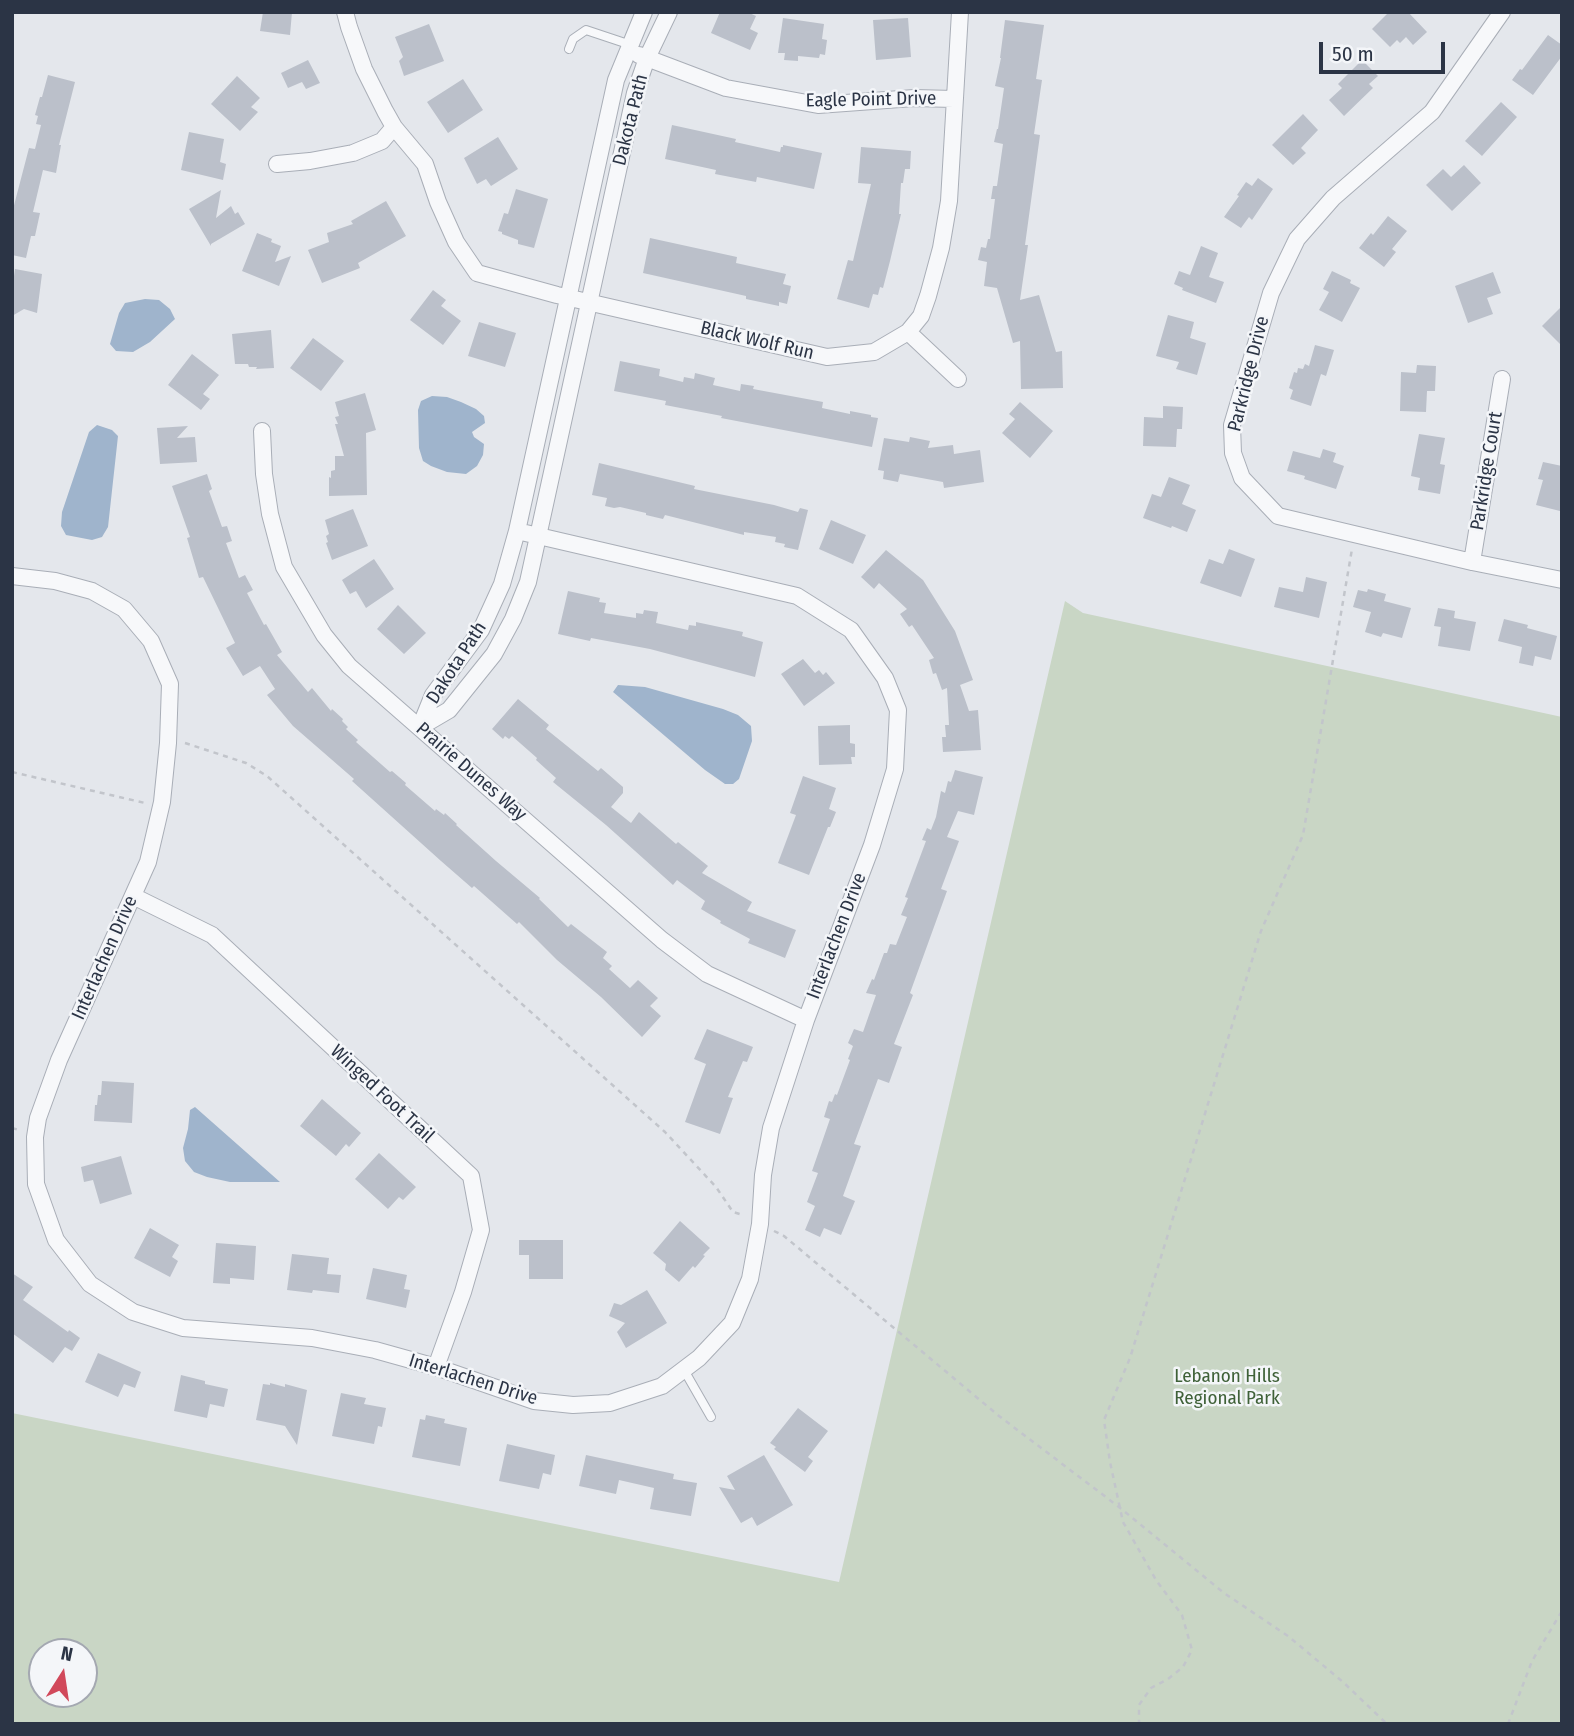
<!DOCTYPE html>
<style>
body{margin:0}
#map{position:relative;width:1574px;height:1736px;overflow:hidden;background:#e4e7ec;font-family:"Fira Sans Condensed",sans-serif}
canvas{display:block}
.frame{position:absolute;inset:0;border:14px solid #2b3445;pointer-events:none}
.north{position:absolute;left:28px;top:1638px;width:70px;height:70px;box-sizing:border-box;background:#f4f6f9;border:2px solid #a4a8b1;border-radius:50%;rotate:12deg;font-size:19px;font-weight:700;line-height:28px;text-align:center;color:#2b3445}
.north::after{content:'';display:block;margin:auto;width:24px;height:32px;background:#d1495b;clip-path:polygon(50% 0,100% 100%,50% 72%,0 100%)}
.scale{position:absolute;left:1319px;top:42px;width:126px;height:32px;box-sizing:border-box;border:4px solid #2b3445;border-top:0;padding-left:9px;font-size:21px;line-height:24px;white-space:nowrap;color:#2b3445;-webkit-text-stroke:5px #f4f6f9;paint-order:stroke}
</style>
<div id="map">
<canvas width="1574" height="1736"></canvas>
<div class="frame"></div>
<div class="north">N</div>
<div class="scale">50 m</div>
</div>
<script>
const g = document.querySelector('canvas').getContext('2d');
g.lineJoin = 'round';
function fillPath(path, color) { g.fillStyle = color; g.fill(path, 'evenodd'); }
const poly = rows => new Path2D(rows.map(r => 'M' + r).join(''));
function trace(path, color, width, dash) { g.strokeStyle = color; g.lineWidth = width; g.lineCap = dash ? 'butt' : 'round'; g.setLineDash(dash || []); g.stroke(path); }
function label(font, color, halo, rows, align = 'center') {
  g.font = font + ' "Fira Sans Condensed",sans-serif'; g.lineWidth = 5; g.setLineDash([]); g.textBaseline = 'middle'; g.strokeStyle = halo; g.fillStyle = color; for (const [text, x, y, turn = 0] of rows) {
    g.save(); g.translate(x, y); g.rotate((+turn || 0) * Math.PI / 180); g.textAlign = isNaN(turn) ? turn : align; if (halo) g.strokeText(text, 0, 0); g.fillText(text, 0, 0); g.restore();
  }
}
fillPath(poly([
 [1065,601,1083,613,1562,717,1562,1724,12,1724,12,1413,839,1582],
 [42,1652,84,1652,84,1694,42,1694]
]), '#c9d6c5');
fillPath(poly([
 [145,299,159,300,170,309,175,319,150,342,133,352,116,351,110,344,119,313,125,303],
 [432,396,447,397,461,402,476,409,484,416,485,423,472,432,474,437,484,444,483,455,477,466,466,474,447,472,431,466,423,461,419,448,418,410,421,401],
 [97,425,112,430,118,436,108,527,102,537,92,540,66,535,61,526,62,512,89,432],
 [618,685,645,687,723,709,738,715,751,726,752,741,739,779,733,784,725,784,705,770,619,697,613,692],
 [195,1107,280,1182,230,1182,207,1177,194,1172,185,1161,183,1148,188,1129,190,1110]
]), '#9fb4cc');
fillPath(poly([
 [263,12,292,12,290,35,260,31],
 [720,12,747,12,756,16,750,29,758,33,750,50,711,33],
 [1389,12,1408,12,1427,32,1413,45,1406,37,1400,43,1397,40,1390,47,1372,29],
 [783,18,824,24,822,39,827,40,825,55,820,54,819,58,798,56,798,61,784,60,785,53,778,53],
 [908,18,911,57,876,60,873,20],
 [1005,20,1044,25,1036,79,1042,80,1034,134,1040,135,1025,245,1028,245,1020,300,1039,295,1056,352,1062,351,1063,388,1021,389,1020,341,1013,343,997,288,984,286,987,262,978,260,981,247,986,248,988,239,990,239,995,199,991,199,993,186,997,186,1003,144,994,142,997,129,998,129,1004,88,995,86,1001,58,1000,58],
 [429,24,444,61,404,76,399,61,403,57,395,37],
 [1548,35,1562,45,1562,56,1533,95,1512,80,1520,69,1522,70],
 [308,60,320,83,306,89,302,82,288,88,281,73],
 [1362,60,1378,76,1369,84,1373,88,1344,116,1329,100,1342,88,1338,84],
 [48,75,75,82,59,145,61,145,56,173,43,170,33,212,40,213,35,236,31,236,26,258,12,255,12,213,29,148,35,149,41,125,36,124,38,116,35,115,40,97,42,97],
 [237,76,260,98,251,107,258,112,240,131,211,104],
 [463,79,483,110,448,133,427,102],
 [1501,102,1517,117,1482,156,1465,141],
 [1303,114,1318,130,1301,148,1306,153,1293,165,1272,145],
 [672,125,736,139,735,142,780,152,781,147,783,147,783,145,822,153,814,189,757,177,756,182,715,174,716,170,665,159],
 [189,132,224,139,220,162,226,164,223,180,181,170],
 [498,137,518,169,491,186,486,179,477,184,464,158],
 [861,147,911,151,910,169,905,169,903,183,901,183,899,214,901,214,890,261,883,288,880,287,878,295,873,294,869,308,837,299,848,260,853,261,871,184,858,183],
 [1464,165,1481,183,1452,211,1426,185,1443,169,1451,177],
 [1258,178,1273,189,1252,220,1249,217,1241,228,1224,217,1239,196,1237,195,1246,182,1252,186],
 [516,189,548,199,534,248,518,244,518,240,502,234,502,232,498,231,504,213,508,214],
 [221,190,216,218,231,206,235,214,238,212,245,224,211,244,211,246,189,209],
 [386,201,406,236,358,263,360,268,322,283,308,250,329,242,327,233,353,224,351,221],
 [1388,216,1407,231,1392,249,1396,252,1384,267,1359,248,1371,233,1373,235],
 [257,233,272,239,271,242,281,246,275,262,291,256,279,286,242,271],
 [650,238,737,257,736,263,786,274,783,284,791,286,787,304,779,302,779,306,746,299,746,296,643,273],
 [1201,246,1218,253,1209,277,1224,282,1216,303,1182,290,1183,288,1174,284,1179,271,1190,275],
 [15,269,42,274,37,313,24,309,12,316,12,290],
 [1332,271,1351,280,1350,283,1360,288,1342,322,1319,310,1329,292,1323,289],
 [1493,272,1501,293,1487,298,1493,314,1468,323,1455,286],
 [433,290,446,300,441,306,461,321,443,345,410,320],
 [1562,306,1562,346,1542,326],
 [1168,315,1194,322,1190,338,1206,343,1197,375,1176,369,1179,362,1156,356],
 [479,322,516,333,505,367,468,356],
 [271,330,274,368,256,369,257,367,249,367,248,364,235,364,232,334],
 [313,338,344,361,321,391,290,368],
 [1315,345,1334,350,1326,376,1321,374,1311,406,1290,399,1293,390,1289,388,1294,372,1297,373,1298,368,1303,369,1305,364,1309,366],
 [192,354,219,375,203,394,210,399,201,410,168,385],
 [620,361,660,369,659,376,683,382,684,377,694,379,695,373,715,378,713,385,740,391,741,384,754,386,753,389,823,402,822,408,850,414,850,411,871,415,871,417,878,418,872,447,721,418,722,416,665,405,666,401,614,391],
 [1417,365,1436,366,1435,391,1427,391,1426,412,1400,411,1401,372,1416,373],
 [365,393,376,430,366,433,367,495,329,496,329,477,331,478,331,471,335,470,335,456,344,456,335,424,338,424,335,417,339,416,335,402],
 [1020,402,1053,431,1030,458,1002,433,1015,419,1009,414],
 [1163,406,1183,407,1182,429,1177,429,1176,447,1143,446,1144,417,1163,418],
 [188,426,177,438,195,437,197,462,160,464,157,428],
 [1419,434,1445,438,1440,464,1445,465,1440,494,1418,490,1420,478,1411,476],
 [910,437,930,441,928,448,953,445,954,454,980,450,984,482,944,488,943,482,900,474,898,482,883,479,884,471,878,470,884,438,909,442],
 [1323,449,1336,453,1333,462,1344,466,1336,489,1304,479,1305,476,1287,471,1293,451,1320,458],
 [1543,462,1562,466,1562,504,1560,511,1536,505,1543,480,1538,479],
 [599,463,695,486,694,489,774,505,798,512,800,508,808,510,798,550,784,547,785,544,775,542,776,537,744,532,744,535,665,515,663,519,646,515,646,513,620,507,614,508,605,506,607,498,592,495],
 [207,474,212,489,209,491,222,527,227,526,232,541,226,543,239,578,245,575,253,590,247,593,264,625,266,624,282,652,277,655,308,692,312,688,331,711,332,709,343,719,342,721,348,727,346,729,358,740,356,742,390,772,392,771,406,783,405,785,435,811,436,809,444,815,445,813,457,824,456,825,496,861,540,898,539,899,568,927,571,924,607,952,603,958,612,966,609,969,630,988,638,980,658,998,650,1006,661,1016,642,1037,601,997,557,960,519,922,517,924,474,886,472,888,441,861,352,781,354,779,293,726,267,695,275,689,260,666,243,676,226,648,235,643,203,577,199,578,187,538,190,537,172,486],
 [1169,477,1190,485,1182,504,1196,510,1187,532,1172,526,1171,528,1143,518,1152,494,1161,497],
 [353,509,368,546,332,560,326,543,328,542,326,536,329,534,325,520],
 [831,520,866,535,853,564,819,549],
 [1229,549,1255,559,1241,597,1200,583,1209,559,1223,564],
 [886,550,923,580,955,631,973,680,960,685,969,711,978,710,981,750,943,752,942,737,946,737,945,725,949,725,947,688,942,690,936,673,933,674,929,660,934,658,912,625,909,627,900,614,907,609,879,583,874,589,861,577],
 [374,559,394,589,366,608,356,591,350,594,342,580],
 [1306,577,1327,582,1319,618,1274,607,1279,587,1303,592],
 [1368,589,1386,594,1384,601,1411,608,1402,638,1383,633,1381,637,1365,632,1371,612,1353,607,1358,590,1367,592],
 [568,591,600,598,599,602,606,603,604,613,636,618,636,613,643,614,644,610,658,612,656,623,688,630,689,625,696,626,696,622,743,632,742,636,763,642,755,677,650,649,591,638,590,641,558,634],
 [398,605,426,633,404,654,377,629],
 [1438,608,1455,611,1454,618,1476,622,1470,651,1438,646,1441,627,1434,626],
 [1504,619,1528,625,1527,628,1557,636,1551,660,1535,656,1533,666,1519,663,1522,647,1498,641],
 [803,659,815,673,819,670,823,675,826,672,835,683,804,706,781,674],
 [518,699,549,725,546,729,598,771,601,768,623,787,623,793,611,807,631,823,639,812,676,844,678,842,708,866,702,873,752,902,747,911,796,930,785,958,748,943,750,939,720,923,721,921,701,909,705,901,677,880,673,885,606,825,553,782,556,778,536,760,537,758,512,736,509,739,505,736,503,739,492,729],
 [850,725,850,743,855,744,855,757,851,757,852,764,819,765,818,726],
 [955,770,983,777,974,815,958,811,947,837,959,841,941,889,947,891,910,993,913,995,894,1044,902,1047,889,1083,878,1079,854,1144,861,1146,843,1196,855,1201,841,1235,824,1228,820,1237,805,1230,815,1206,807,1202,818,1173,812,1171,830,1119,824,1117,829,1101,832,1102,835,1094,837,1095,850,1060,848,1059,853,1046,848,1043,854,1029,863,1032,876,995,866,993,872,979,874,980,884,953,887,953,890,944,896,945,907,917,901,915,908,898,905,897,926,841,922,840,927,828,931,830,936,817,941,791,945,793,948,781,951,782],
 [803,776,836,788,829,809,836,812,830,827,828,827,809,875,778,863,796,815,790,813],
 [707,1029,753,1047,747,1062,743,1061,728,1097,733,1098,720,1134,685,1122,706,1064,694,1059],
 [102,1081,134,1083,132,1123,94,1121,95,1105,97,1105,98,1095,101,1095],
 [322,1099,361,1133,349,1147,346,1144,336,1156,300,1126],
 [379,1153,416,1187,403,1200,399,1197,388,1209,355,1179],
 [121,1156,132,1194,100,1204,93,1180,84,1182,81,1167],
 [680,1221,710,1248,703,1255,705,1256,695,1268,693,1266,679,1282,665,1270,666,1264,653,1253],
 [150,1228,179,1245,172,1257,178,1261,170,1277,134,1258],
 [519,1240,563,1240,563,1279,529,1279,529,1255,519,1255],
 [216,1243,256,1246,254,1280,230,1278,230,1284,213,1283],
 [292,1254,329,1258,327,1274,341,1275,339,1293,313,1290,312,1293,287,1290],
 [373,1268,407,1275,404,1289,410,1290,406,1308,366,1299],
 [12,1273,33,1287,23,1300,68,1332,69,1330,80,1338,72,1351,65,1347,53,1363,12,1333],
 [647,1290,667,1323,626,1348,617,1332,625,1323,609,1316,614,1303,621,1305],
 [98,1353,141,1372,135,1388,124,1384,118,1397,85,1382],
 [181,1375,205,1381,205,1384,228,1389,224,1407,210,1404,207,1418,174,1411],
 [270,1383,285,1387,285,1384,307,1390,297,1445,285,1426,256,1420,263,1384,270,1385],
 [341,1393,366,1398,364,1404,386,1408,382,1427,378,1426,374,1444,332,1436],
 [798,1408,828,1431,808,1457,813,1461,805,1472,774,1449,776,1447,770,1443],
 [426,1415,445,1419,444,1423,467,1428,460,1466,412,1457,420,1419,425,1420],
 [507,1444,555,1455,551,1475,543,1473,539,1489,499,1481],
 [586,1455,674,1474,673,1479,697,1483,691,1516,650,1509,654,1488,619,1480,616,1494,579,1486],
 [764,1455,793,1505,757,1526,752,1517,741,1523,719,1487,735,1490,727,1476]
]), '#bbc0ca');
const service = poly([
 [569,49,573,39,586,30,631,45],
 [684,1370,711,1417]
]);
const minor = poly([
 [345,12,349,27,364,69,385,111,394,127,425,164,438,202,456,242,477,273,557,295,827,357,874,352,908,332,921,316,928,296,941,248,949,201,960,12],
 [1502,12,1432,112,1333,198,1297,239,1271,293,1232,425,1233,453,1242,478,1278,516,1472,562,1562,580],
 [639,55,726,88,818,105,914,98,954,99],
 [277,164,310,161,353,153,382,141,394,127],
 [908,332,958,379],
 [262,431,264,474,270,514,284,567,324,635,349,666,662,940,707,974,806,1020],
 [1472,562,1502,379],
 [12,576,55,581,92,591,124,609,151,641,170,684,168,743,162,802,148,862,59,1060,38,1118,35,1137,36,1184,56,1240,90,1284,133,1312,183,1328,312,1338,375,1350,436,1367,534,1401,573,1405,610,1403,662,1386,699,1358,732,1323,750,1279,760,1224,763,1175,771,1128,806,1020,872,845,895,769,898,710,885,678,851,630,797,596,517,531],
 [420,727,449,710,494,654,513,619,528,582,635,93,647,58,669,12],
 [420,727,433,695,481,630,502,584,517,531,616,80,644,12],
 [133,896,212,935,471,1176,481,1230,463,1292,436,1367]
]);
trace(service, '#a9aeb7', 10);
trace(minor, '#a9aeb7', 18);
trace(poly([
 [185,743,246,763,267,776,665,1132,716,1187,733,1212,743,1215],
 [12,772,145,803],
 [12,1128,19,1130],
 [774,1231,784,1236,999,1416,1119,1507,1224,1593,1288,1636,1343,1682,1387,1724],
 [1141,1724,1139,1722,1139,1705,1151,1688,1168,1679,1183,1667,1192,1650,1182,1615,1156,1580,1123,1522,1110,1462,1104,1420,1130,1358,1261,931,1303,835,1352,549],
 [1508,1724,1532,1661,1562,1611]
]), '#c2c5cb', 2.5, [5, 5]);
trace(service, '#f7f8fa', 8);
trace(minor, '#f7f8fa', 16);
label('19px', '#2b3445', '#f4f6f9', [
 ["Eagle Point Drive",871,100,-1],
 ["Dakota Path",631,120,-76],
 ["Black Wolf Run",757,341,13],
 ["Parkridge Drive",1249,374,-76],
 ["Parkridge Court",1487,471,-81],
 ["Dakota Path",457,663,-57],
 ["Prairie Dunes Way",471,772,41],
 ["Interlachen Drive",837,936,-69],
 ["Interlachen Drive",105,958,-66],
 ["Winged Foot Trail",382,1094,43],
 ["Interlachen Drive",473,1380,17]
]);
label('19px', '#3f6138', '#f4f6f9', [
 ["Lebanon Hills",1227,1377],
 ["Regional Park",1227,1399]
]);
</script>
